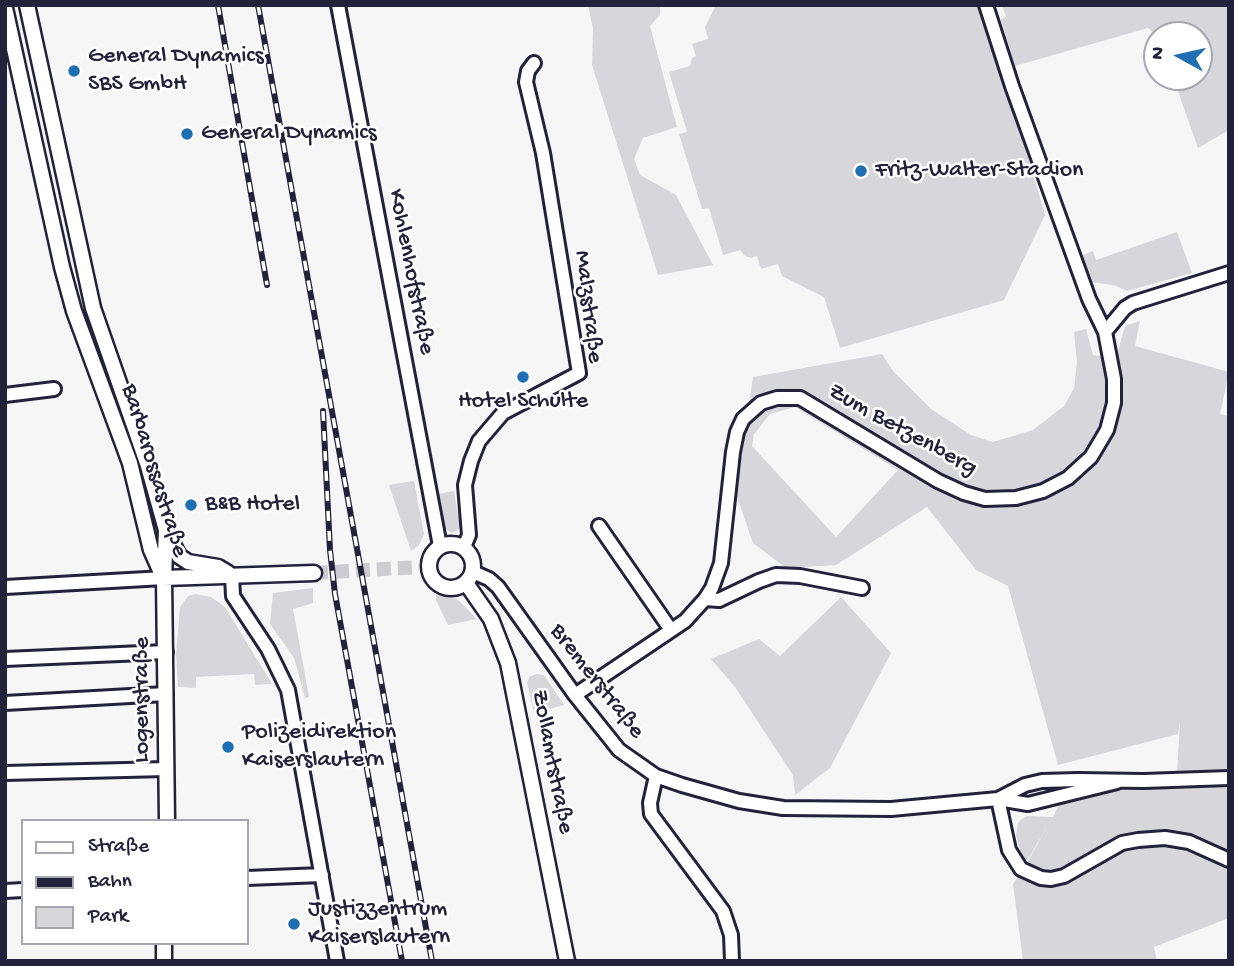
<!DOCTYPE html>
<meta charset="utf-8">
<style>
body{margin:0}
#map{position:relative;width:1234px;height:966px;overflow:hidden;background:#f6f6f7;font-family:"Gochi Hand",sans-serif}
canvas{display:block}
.frame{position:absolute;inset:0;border:7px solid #22223b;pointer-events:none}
.legend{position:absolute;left:21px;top:819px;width:228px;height:126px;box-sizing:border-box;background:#fff;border:2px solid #a7a7b1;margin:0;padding:9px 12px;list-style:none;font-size:21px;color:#22223b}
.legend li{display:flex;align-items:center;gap:14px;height:35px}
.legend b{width:35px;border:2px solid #a7a7b1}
.north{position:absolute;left:1143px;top:21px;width:70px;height:70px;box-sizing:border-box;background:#fff;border:2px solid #a7a7b1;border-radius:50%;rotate:278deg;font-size:19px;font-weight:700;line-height:28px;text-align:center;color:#22223b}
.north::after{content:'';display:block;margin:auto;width:24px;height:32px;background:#1f6fb2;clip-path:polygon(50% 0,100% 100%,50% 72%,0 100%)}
</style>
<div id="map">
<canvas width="1234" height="966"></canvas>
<div class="frame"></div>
<ul class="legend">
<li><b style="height:9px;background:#fff"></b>Straße</li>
<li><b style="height:9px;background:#22223b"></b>Bahn</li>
<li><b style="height:19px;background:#d7d7db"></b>Park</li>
</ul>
<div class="north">N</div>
</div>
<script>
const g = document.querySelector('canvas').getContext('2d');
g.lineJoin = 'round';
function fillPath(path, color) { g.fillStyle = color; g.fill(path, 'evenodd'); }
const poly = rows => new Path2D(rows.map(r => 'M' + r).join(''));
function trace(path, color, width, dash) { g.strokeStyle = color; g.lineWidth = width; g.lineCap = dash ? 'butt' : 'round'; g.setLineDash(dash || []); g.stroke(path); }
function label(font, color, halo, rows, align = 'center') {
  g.font = font + ' "Gochi Hand",sans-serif'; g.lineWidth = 5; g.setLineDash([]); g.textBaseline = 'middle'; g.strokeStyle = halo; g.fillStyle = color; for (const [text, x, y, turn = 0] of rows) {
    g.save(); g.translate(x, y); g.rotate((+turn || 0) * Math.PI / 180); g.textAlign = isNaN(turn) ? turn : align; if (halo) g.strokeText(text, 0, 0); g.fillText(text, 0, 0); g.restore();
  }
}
fillPath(poly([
 [588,5,660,5,660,15,650,26,677,127,643,138,634,159,640,175,676,195,713,265,658,275,592,65,593,29],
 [716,5,984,5,1045,215,1004,300,840,348,824,297,782,276,778,264,761,269,757,256,751,258,745,256,740,250,723,255,709,208,702,209,679,134,687,132,669,72,690,66,692,58,696,56,692,44,708,39,705,27],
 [1002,5,1229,5,1229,130,1198,148,1173,77,1199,77,1199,35,1157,36,1148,28,1015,66,1001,19,1006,17],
 [1177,232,1192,273,1127,291,1114,285,1091,282,1081,256,1093,251,1096,260],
 [1140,321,1135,346,1229,372,1220,414,1229,416,1229,771,1177,773,1180,722,1178,734,1058,765,1008,586,976,570,927,507,836,565,786,568,753,543,736,494,753,377,882,354,893,371,931,409,971,435,993,442,1033,430,1064,406,1074,388,1077,362,1074,332,1086,329,1093,355,1116,358,1125,326],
 [795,407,898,470,836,537,752,446,754,434,770,414],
 [414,481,424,534,419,545,411,551,389,485],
 [454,491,460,528,452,533,445,528,438,494],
 [313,588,313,603,293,609,309,697,305,698,294,658,270,624,273,593],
 [195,594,211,597,225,607,272,684,255,685,254,674,196,677,196,688,178,687,176,654,180,607,188,596],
 [436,594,457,599,477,619,448,625,436,600],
 [841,597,891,653,830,768,795,795,793,775,735,687,711,659,759,639,780,656],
 [536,674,544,675,564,705,534,713,527,683,529,677],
 [1229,785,1229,918,1154,947,1157,961,1023,961,1013,884,1026,865,1048,825,1027,861,1020,851,1016,835,1018,823,1022,819,1027,816,1053,817,1058,806,1109,789]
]), '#d7d7db');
trace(poly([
 [314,573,419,567]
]), '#ccccd1', 14, [14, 7]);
const minor = poly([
 [338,5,440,546],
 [1105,332,1125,308,1133,303,1229,273],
 [5,395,54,389],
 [599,526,671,630],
 [464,547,469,535,465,485,471,461,479,441,503,413,579,373,543,153,526,82,528,71,534,63],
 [473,572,489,579,498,587,575,695,619,750,656,776,682,785,739,801,783,808,891,809,998,799,1028,804,1117,782],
 [232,575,233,596,268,649,288,690,337,961],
 [5,587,164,578],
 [705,599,719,600,759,581,776,575,800,576,862,588],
 [5,659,166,652],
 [575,695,685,621,705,599,712,588,721,563,733,452,737,432,743,419,761,403,777,398,800,398,938,481,964,493,985,499,1016,498,1043,491,1068,478,1091,457,1107,430,1114,403,1114,379,1105,332,1089,299,1012,86,986,5],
 [5,703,166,694],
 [5,773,166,769],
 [656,776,650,803,651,814,723,911,731,935,732,961],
 [998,799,1009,850,1021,869,1041,878,1051,879,1064,876,1122,843,1138,840,1165,838,1189,842,1229,860],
 [998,799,1025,785,1042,781,1078,780,1144,781,1229,778],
 [247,878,322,875],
 [5,891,23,890]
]);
const major = poly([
 [27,5,93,308,148,466,166,530,164,578,167,821],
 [5,8,62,267,74,311,130,463,151,550,163,577],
 [166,531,179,556,188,562,218,567,228,573],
 '429 566a22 22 0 1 1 44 0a22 22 0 1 1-44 0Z',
 [164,578,314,573],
 [466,583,491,619,508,663,567,961],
 [164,961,164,943]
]);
trace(minor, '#22223b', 18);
trace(major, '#22223b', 19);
trace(minor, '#fff', 12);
trace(major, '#fff', 14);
const rail = poly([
 [218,5,267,285],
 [258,5,432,961],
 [323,411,330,550,335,594,402,961]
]);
trace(rail, '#22223b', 6);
trace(rail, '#fff', 3.5, [10]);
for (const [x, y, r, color] of [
 [74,71,7,"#1f6fb2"],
 [187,134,7,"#1f6fb2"],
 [861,171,7,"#1f6fb2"],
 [523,377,7,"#1f6fb2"],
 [191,505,7,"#1f6fb2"],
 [228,747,7,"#1f6fb2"],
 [294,924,7,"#1f6fb2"]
]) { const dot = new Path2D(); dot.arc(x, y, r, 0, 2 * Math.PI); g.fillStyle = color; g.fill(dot); trace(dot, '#fff', 2.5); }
label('24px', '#22223b', '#fff', [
 ["General Dynamics",88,57],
 ["SBS GmbH",88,85],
 ["General Dynamics",201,134],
 ["Fritz-Walter-Stadion",875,171],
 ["Hotel Schulte",523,402,"center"],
 ["B&B Hotel",205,505],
 ["Polizeidirektion",242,733],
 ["Kaiserslautern",242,761],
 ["Justizzentrum",308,910],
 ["Kaiserslautern",308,938]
], 'left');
label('24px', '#22223b', '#fff', [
 ["Kohlenhofstraße",410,272,79],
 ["Malzstraße",587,307,83],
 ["Zum Betzenberg",902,431,29],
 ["Barbarossastraße",153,471,73],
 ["Bremerstraße",596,682,52],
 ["Logenstraße",143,700,-90],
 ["Zollamtstraße",551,762,79]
]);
</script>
